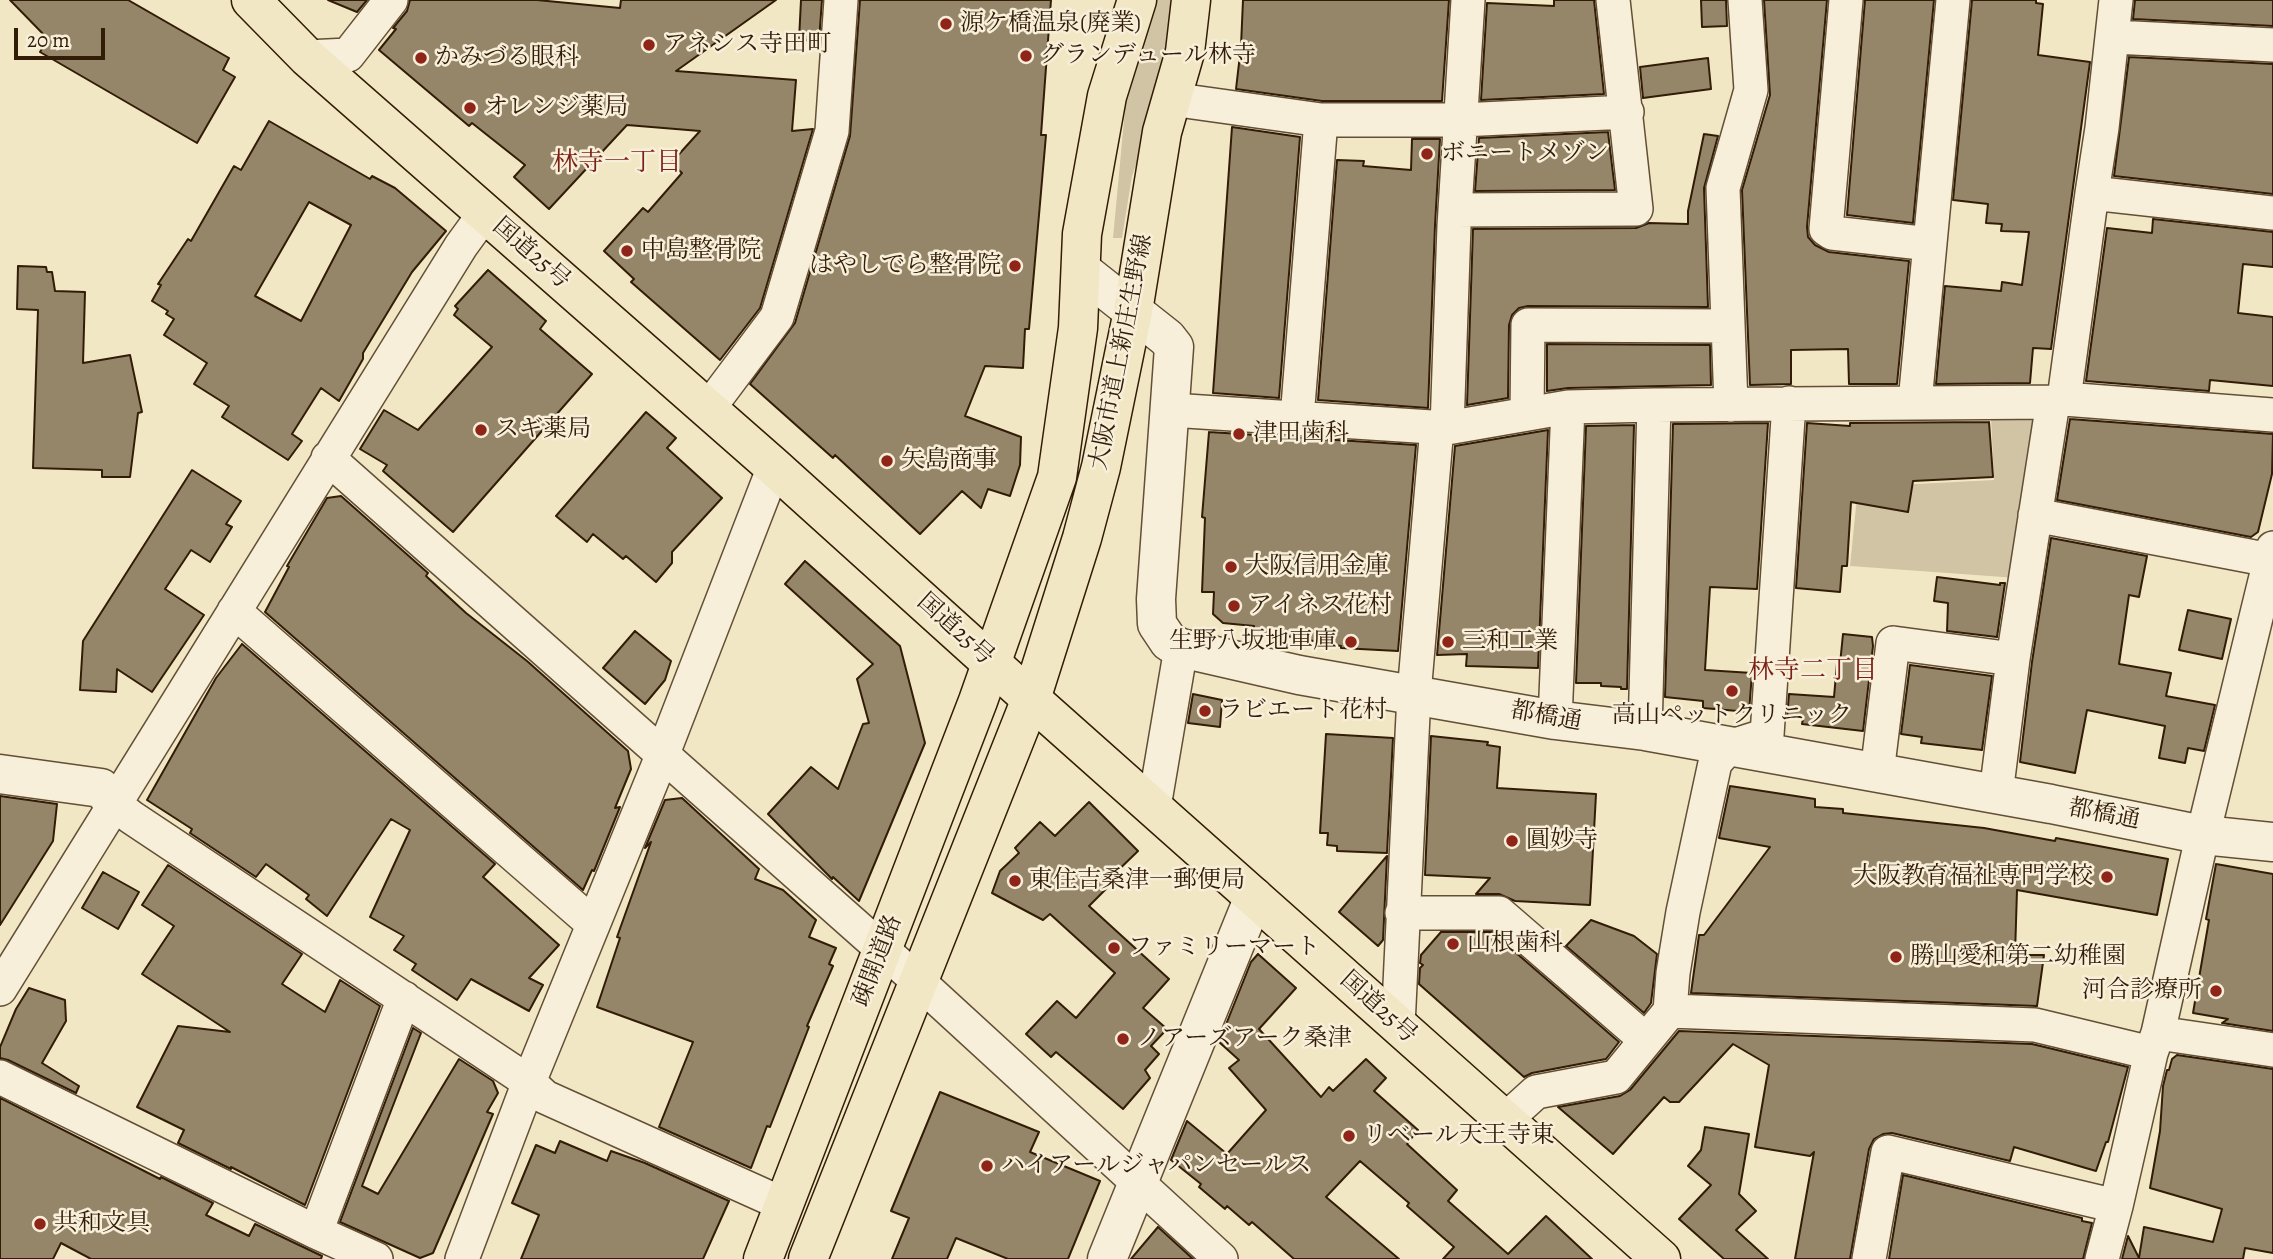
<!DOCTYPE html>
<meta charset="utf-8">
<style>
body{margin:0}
#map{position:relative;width:2273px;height:1259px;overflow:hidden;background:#f2e7c4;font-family:Alegreya,serif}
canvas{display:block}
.scale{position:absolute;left:14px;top:28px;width:91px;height:32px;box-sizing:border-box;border:4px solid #321c07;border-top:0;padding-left:9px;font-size:21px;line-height:24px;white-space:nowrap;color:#321c07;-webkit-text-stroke:5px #f7efd9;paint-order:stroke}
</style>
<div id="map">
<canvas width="2273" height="1259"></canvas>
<div class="scale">20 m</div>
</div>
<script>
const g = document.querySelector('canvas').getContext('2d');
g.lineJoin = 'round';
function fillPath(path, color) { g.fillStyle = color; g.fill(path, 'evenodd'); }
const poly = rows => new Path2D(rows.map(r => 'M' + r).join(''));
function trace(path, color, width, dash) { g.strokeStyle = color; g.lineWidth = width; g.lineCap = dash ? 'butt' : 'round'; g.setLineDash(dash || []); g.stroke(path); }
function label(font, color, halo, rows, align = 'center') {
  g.font = font + ' Alegreya,"Noto Serif JP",serif'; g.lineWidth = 5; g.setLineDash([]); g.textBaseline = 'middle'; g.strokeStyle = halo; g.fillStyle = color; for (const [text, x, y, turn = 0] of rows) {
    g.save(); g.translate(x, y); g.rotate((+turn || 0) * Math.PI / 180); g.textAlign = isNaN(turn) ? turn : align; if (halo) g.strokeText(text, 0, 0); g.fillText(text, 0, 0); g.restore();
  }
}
fillPath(poly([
 [1148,0,1173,0,1173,26,1151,122,1132,176,1122,238,1113,238,1129,67],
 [2027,415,2038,427,2017,578,1850,566,1858,487,1994,480,1991,417]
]), '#d1c4a4');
const building = poly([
 [10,0,128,0,229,58,223,70,235,77,197,143,40,52,48,39,10,0],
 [328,0,367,0,357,12,328,0],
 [410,0,537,0,620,8,621,0,776,0,676,71,796,80,792,131,813,129,760,308,720,360,631,282,634,279,604,251,643,208,648,212,682,173,671,163,700,131,627,125,549,209,514,177,525,165,472,123,469,126,379,50,396,29,393,28,407,11,410,0],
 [801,0,822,0,819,41,799,40,801,0],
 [860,0,1051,0,1041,135,1046,135,1029,329,1025,329,1023,368,985,366,965,416,1021,437,1020,465,1010,496,988,489,981,508,962,491,920,534,835,455,833,458,750,384,795,323,850,136,860,0],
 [1243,0,1449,0,1442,101,1322,101,1236,89,1241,46,1243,0],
 [1554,0,1594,0,1604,94,1481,100,1487,3,1554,6,1554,0],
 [1701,0,1726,0,1727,26,1702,27,1701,0],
 [1764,0,1827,0,1807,227,1808,237,1815,245,1829,252,1909,261,1897,384,1849,384,1848,349,1791,350,1791,384,1750,385,1742,190,1770,95,1764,0],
 [1865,0,1934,0,1913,223,1847,215,1865,0],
 [1972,0,2036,0,2036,3,2043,4,2038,55,2090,62,2051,349,2033,348,2030,383,1936,384,1945,286,2001,291,2002,282,2022,285,2029,232,2001,231,2002,224,1986,223,1988,204,1953,200,1972,0],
 [2135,0,2273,0,2273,26,2133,19,2135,0],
 [2129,57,2273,64,2273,194,2114,176,2129,57],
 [1708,58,1711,89,1643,98,1640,67,1708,58],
 [269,121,370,179,372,176,395,188,446,231,412,272,363,353,363,359,339,401,321,388,292,434,302,441,288,460,222,417,229,406,194,384,207,363,164,335,174,319,166,314,168,311,152,301,161,285,158,284,188,239,191,241,234,166,241,170,269,121],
 [309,202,351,225,301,321,255,296,309,202],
 [1232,127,1300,137,1279,398,1213,393,1232,127],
 [1608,132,1615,190,1475,191,1479,138,1608,132],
 [1704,134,1718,136,1704,188,1708,307,1528,306,1519,308,1512,315,1509,325,1508,398,1467,405,1473,229,1636,228,1649,223,1688,224,1688,211,1704,134],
 [1412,139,1440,139,1435,225,1428,408,1318,400,1337,160,1364,161,1363,166,1411,170,1412,139],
 [2153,219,2273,232,2273,267,2243,264,2238,313,2273,317,2273,386,2210,380,2209,391,2086,381,2107,228,2152,233,2153,219],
 [18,266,46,267,47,272,52,272,55,291,85,292,83,363,130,355,142,412,138,413,130,477,102,477,102,470,33,468,38,310,17,309,18,266],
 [488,270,546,321,540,329,592,374,453,532,383,471,387,465,360,449,384,410,418,430,492,347,454,315,458,309,455,306,488,270],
 [1547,344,1710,345,1711,385,1568,388,1547,391,1547,344],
 [646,412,676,438,667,448,722,498,672,552,672,563,656,582,626,556,623,559,593,534,587,542,556,516,646,412],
 [2070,419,2273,434,2272,474,2258,532,2251,537,2057,500,2070,419],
 [1989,422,1993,477,1913,481,1908,512,1851,502,1847,566,1842,566,1840,592,1796,588,1807,423,1850,426,1850,423,1989,422],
 [1768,423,1757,589,1710,587,1705,670,1752,673,1749,712,1703,708,1703,701,1665,697,1673,424,1768,423],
 [1634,425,1627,689,1621,689,1621,687,1601,686,1601,683,1576,683,1586,426,1634,425],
 [1548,430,1538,668,1466,666,1467,654,1437,655,1455,446,1548,430],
 [1209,432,1416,445,1398,651,1341,648,1341,646,1254,630,1254,626,1223,623,1213,614,1214,592,1202,592,1205,518,1202,517,1209,432],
 [192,470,241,501,226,524,232,527,210,562,191,550,165,589,204,615,152,692,117,669,116,692,80,690,83,641,192,470],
 [341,496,428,573,426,576,466,613,527,661,628,751,631,769,615,808,620,807,594,871,592,870,583,890,265,612,289,567,287,566,327,498,341,496],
 [2051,538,2147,556,2139,597,2129,595,2119,664,2171,673,2166,696,2215,705,2204,751,2188,748,2185,763,2159,758,2165,726,2087,710,2075,773,2020,762,2032,662,2051,538],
 [805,561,900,646,925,743,859,901,833,877,832,879,768,814,811,767,838,789,863,724,869,723,857,679,873,664,785,584,805,561],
 [1937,577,2000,585,2000,583,2005,583,1997,637,1947,631,1948,603,1934,601,1937,577],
 [2188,610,2231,619,2222,659,2179,650,2188,610],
 [635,631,671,661,665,680,645,704,603,668,635,631],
 [1843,634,1872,637,1873,646,1863,731,1802,724,1803,719,1787,718,1789,694,1834,697,1837,663,1840,664,1843,634],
 [242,644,495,864,483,877,559,945,529,978,543,985,529,1011,471,979,457,1000,412,970,416,964,394,950,404,936,370,917,410,830,391,819,327,916,306,899,309,895,266,864,256,877,190,833,192,829,147,800,216,678,242,644],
 [1910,665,1992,676,1982,750,1921,743,1922,737,1901,734,1910,665],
 [1193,694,1222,700,1220,727,1188,723,1193,694],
 [1326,734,1393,738,1387,853,1337,851,1337,846,1327,845,1328,833,1320,833,1326,734],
 [1431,736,1488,742,1487,745,1500,747,1497,788,1596,794,1590,905,1515,901,1499,894,1476,894,1490,878,1425,875,1431,736],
 [1730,786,1815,799,1815,807,1843,809,1843,813,1984,828,2055,841,2056,838,2168,859,2157,915,2017,890,2015,955,2044,955,2037,1006,1691,993,1699,935,1704,935,1770,847,1719,838,1730,786],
 [0,796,57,804,53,841,0,925,0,796],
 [682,798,759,869,755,879,783,890,816,920,809,937,836,948,829,964,833,966,807,1026,809,1027,770,1127,767,1126,751,1168,659,1127,693,1042,597,1007,620,938,617,937,651,842,645,848,665,800,682,798],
 [1089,802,1138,851,1105,883,1109,886,1089,906,1169,979,1143,1008,1167,1029,1151,1046,1159,1054,1145,1070,1150,1078,1123,1109,1056,1052,1051,1057,1026,1034,1057,1001,1076,1018,1115,973,1050,914,1043,920,992,893,1000,871,1019,853,1015,848,1040,822,1055,836,1089,802],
 [1387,856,1383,940,1378,946,1339,912,1387,856],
 [2216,864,2273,874,2273,1031,2222,1023,2228,1019,2193,1013,2209,920,2206,919,2216,864],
 [168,865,302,954,282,984,325,1012,340,980,380,1006,305,1205,231,1167,231,1169,178,1143,184,1130,137,1107,178,1026,230,1032,142,974,174,926,142,905,168,865],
 [103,872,139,892,118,929,82,908,103,872],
 [1591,920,1634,936,1657,954,1651,1003,1644,1013,1566,946,1591,920],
 [1441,932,1492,932,1619,1042,1606,1059,1532,1073,1524,1077,1419,984,1420,968,1423,965,1420,963,1421,955,1441,932],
 [1258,954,1296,988,1259,1029,1321,1097,1329,1087,1333,1091,1366,1059,1386,1078,1374,1091,1418,1130,1407,1144,1457,1190,1448,1201,1508,1254,1546,1216,1592,1259,1443,1259,1454,1247,1407,1206,1409,1203,1360,1161,1326,1197,1399,1259,1294,1259,1252,1222,1249,1225,1227,1206,1225,1209,1199,1187,1201,1184,1171,1160,1187,1121,1227,1154,1266,1110,1229,1068,1239,1060,1219,1042,1251,962,1258,954],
 [29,988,65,1000,66,1021,42,1063,79,1086,76,1093,8,1060,0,1058,0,1047,16,1009,29,988],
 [413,1028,421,1033,362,1186,378,1194,459,1059,493,1081,498,1093,487,1112,493,1114,433,1253,420,1258,340,1222,413,1028],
 [1679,1031,2032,1044,2128,1067,2108,1142,2106,1142,2096,1171,2014,1147,2010,1161,1892,1133,1883,1134,1874,1139,1869,1149,1850,1259,1795,1259,1814,1152,1810,1156,1755,1147,1769,1065,1733,1044,1679,1102,1670,1102,1664,1097,1613,1154,1558,1107,1620,1096,1630,1090,1679,1031],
 [2177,1055,2273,1069,2273,1253,2245,1248,2243,1259,2122,1259,2128,1236,2139,1258,2144,1227,2213,1242,2222,1209,2150,1188,2160,1131,2163,1086,2167,1070,2169,1070,2172,1059,2177,1055],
 [940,1092,1039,1132,1030,1152,1100,1181,1068,1259,1008,1259,956,1238,947,1259,892,1259,909,1218,891,1211,940,1092],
 [0,1098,160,1179,161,1177,213,1203,206,1215,249,1236,255,1224,322,1256,321,1259,91,1259,61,1243,53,1259,0,1259,0,1098],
 [1705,1127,1749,1134,1739,1194,1756,1211,1736,1230,1768,1259,1724,1259,1679,1219,1711,1185,1688,1166,1701,1150,1705,1127],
 [560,1141,607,1161,611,1151,645,1163,729,1201,703,1259,521,1259,539,1215,512,1203,536,1145,555,1153,560,1141],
 [1903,1175,2082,1218,2082,1221,2092,1223,2083,1259,1889,1259,1903,1175],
 [1158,1227,1193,1259,1131,1259,1158,1227]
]);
fillPath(building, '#968669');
trace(building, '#321c07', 2);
const minor = poly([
 [1846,0,1826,229,1832,233,1930,244],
 [2114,37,2273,45],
 [307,57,348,55,391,0],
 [1171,99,1321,120,1461,120,1627,112],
 [2092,193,2273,213],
 [1455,210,1636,209,1613,0],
 [2064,399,2092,193,2102,128,2116,0],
 [1915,402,1953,0],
 [1731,405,1723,188,1751,90,1745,0],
 [708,409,777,317,832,131,841,0],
 [1171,410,1447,428,1568,407,1654,405,2053,402,2064,399,2273,415],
 [1527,414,1528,325,1728,326],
 [1297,418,1321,120],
 [1447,428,1454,226,1468,0],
 [328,458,918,981,1221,1259],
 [2035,515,2270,560],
 [234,611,593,924],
 [1555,720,1568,407],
 [1645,731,1654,405],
 [1877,773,1893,643,2013,659],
 [1996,794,2013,659,2053,402],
 [115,804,131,817,529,1082,545,1097,785,1205],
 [1154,807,1181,648],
 [1402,913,1499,913,1646,1040],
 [0,989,461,246,485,213],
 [1670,1011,2035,1025,2151,1053],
 [1398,1026,1414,694,1437,427],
 [2158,1033,2273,1050],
 [0,1077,316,1232,376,1259],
 [1504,1121,1536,1092,1616,1077,1670,1011,1673,973,1683,912,1715,763,1729,747,1767,735,1789,403],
 [316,1232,404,998],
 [462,1259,529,1082,662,756,774,467],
 [1869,1259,1888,1152,2116,1206],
 [2102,1259,2116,1206,2151,1053,2158,1033,2198,855,2273,548]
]);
const tertiary = poly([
 [1081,270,1167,338,1174,347,1156,599,1157,624,1169,642,1181,648,1299,675,1555,720,1645,731,2051,804,2203,835,2273,842],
 [0,774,101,788,115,804],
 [1107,1259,1254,897]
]);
const primary = poly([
 [763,1259,978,701,1057,477,1078,328,1082,234,1107,96,1137,0],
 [808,1259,1031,699,1082,538,1101,467,1133,311,1162,132,1185,52,1191,0]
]);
const trunk = poly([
 [251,0,307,57,774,467,1031,699,1661,1259]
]);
trace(minor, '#624f36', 36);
trace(tertiary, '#624f36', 41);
trace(primary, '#321c07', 41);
trace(trunk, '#321c07', 41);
trace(minor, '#f7efd9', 33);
trace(tertiary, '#f7efd9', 38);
trace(primary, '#f2e7c4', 38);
trace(trunk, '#f2e7c4', 38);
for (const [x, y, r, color] of [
 [946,24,7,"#8f2418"],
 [649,45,7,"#8f2418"],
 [1026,56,7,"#8f2418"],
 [421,58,7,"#8f2418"],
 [470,108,7,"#8f2418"],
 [1427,154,7,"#8f2418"],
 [627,251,7,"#8f2418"],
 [1015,266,7,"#8f2418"],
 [481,430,7,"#8f2418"],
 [1239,434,7,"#8f2418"],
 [887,461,7,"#8f2418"],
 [1231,567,7,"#8f2418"],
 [1234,606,7,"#8f2418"],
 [1351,642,7,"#8f2418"],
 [1448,642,7,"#8f2418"],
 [1732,691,7,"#8f2418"],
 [1205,711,7,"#8f2418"],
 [1512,841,7,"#8f2418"],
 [2107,877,7,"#8f2418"],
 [1015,881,7,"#8f2418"],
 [1453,944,7,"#8f2418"],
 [1114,948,7,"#8f2418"],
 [1896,957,7,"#8f2418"],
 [2216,991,7,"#8f2418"],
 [1123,1039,7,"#8f2418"],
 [1349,1136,7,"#8f2418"],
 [987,1166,7,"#8f2418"],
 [40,1224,7,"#8f2418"]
]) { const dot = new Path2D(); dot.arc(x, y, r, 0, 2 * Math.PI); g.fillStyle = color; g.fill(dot); trace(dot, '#f7efd9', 2.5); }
label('24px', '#321c07', '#f7efd9', [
 ["源ケ橋温泉(廃業)",960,24],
 ["アネシス寺田町",663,45],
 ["グランデュール林寺",1040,56],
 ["かみづる眼科",435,58],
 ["オレンジ薬局",484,108],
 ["ボニートメゾン",1441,154],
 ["中島整骨院",641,251],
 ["はやしでら整骨院",1001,266,"right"],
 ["スギ薬局",495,430],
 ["津田歯科",1253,434],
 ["矢島商事",901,461],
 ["大阪信用金庫",1245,567],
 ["アイネス花村",1248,606],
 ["生野八坂地車庫",1337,642,"right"],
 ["三和工業",1462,642],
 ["ラビエート花村",1219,711],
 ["高山ペットクリニック",1732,716,"center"],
 ["圓妙寺",1526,841],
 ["大阪教育福祉専門学校",2093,877,"right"],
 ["東住吉桑津一郵便局",1029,881],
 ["山根歯科",1467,944],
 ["ファミリーマート",1128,948],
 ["勝山愛和第二幼稚園",1910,957],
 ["河合診療所",2202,991,"right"],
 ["ノアーズアーク桑津",1137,1039],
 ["リベール天王寺東",1363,1136],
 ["ハイアールジャパンセールス",1001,1166],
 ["共和文具",54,1224]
], 'left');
label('24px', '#321c07', '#f7efd9', [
 ["国道25号",531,254,41],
 ["大阪市道上新庄生野線",1122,352,-79],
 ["国道25号",955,630,42],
 ["都橋通",1546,717,10],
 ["都橋通",2104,815,11],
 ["疎開道路",878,961,-69],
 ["国道25号",1378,1008,42]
]);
label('26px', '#7a1f14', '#f7efd9', [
 ["林寺一丁目",617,164],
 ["林寺二丁目",1813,672]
]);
</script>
